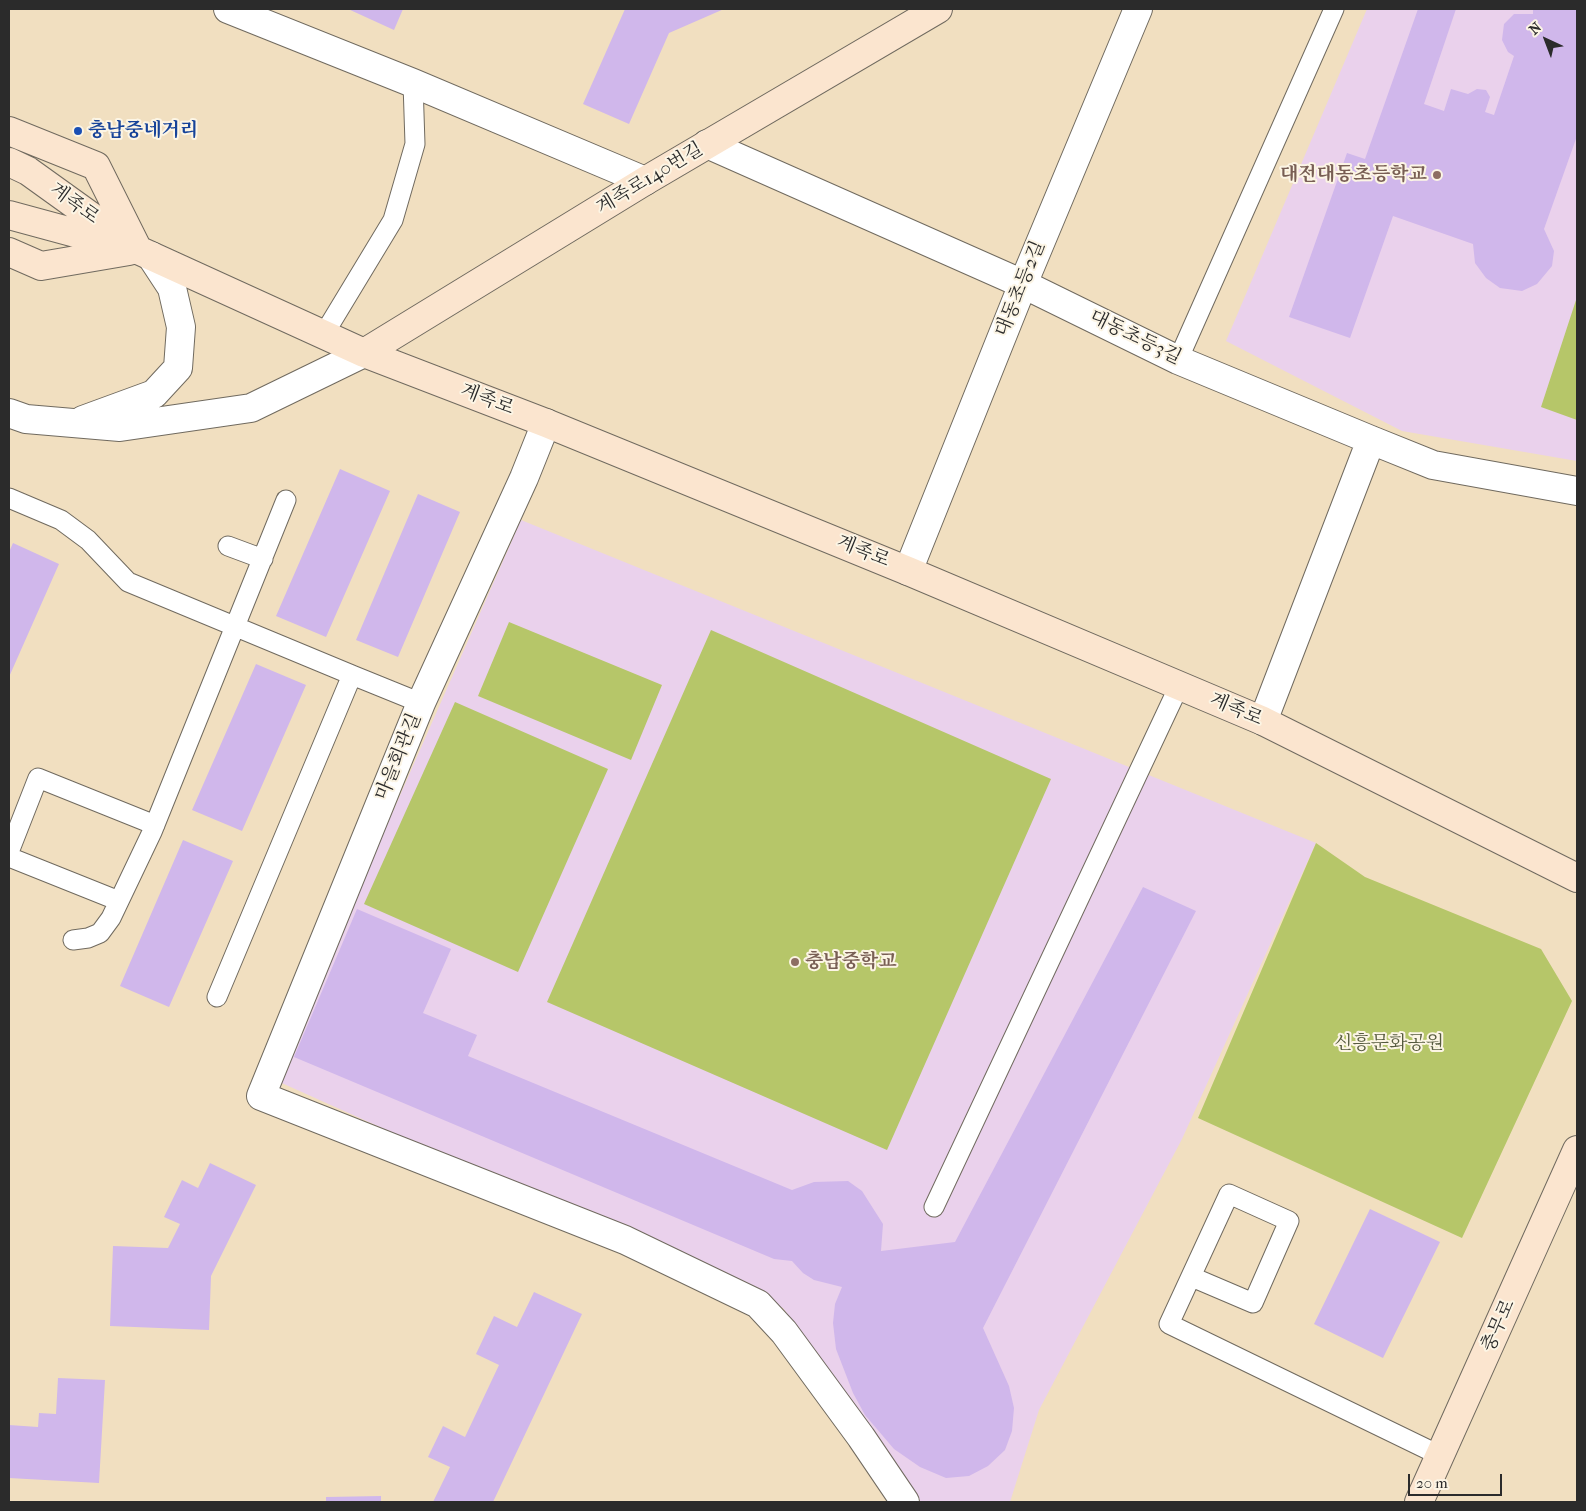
<!DOCTYPE html>
<meta charset="utf-8">
<style>
body{margin:0}
#map{position:relative;width:1586px;height:1511px;overflow:hidden;background:#f1dfc0;font-family:"IM FELL French Canon",serif}
canvas{display:block}
.frame{position:absolute;inset:0;border:10px solid #2b2b2b;pointer-events:none}
.north{position:absolute;left:1521px;top:15px;width:50px;height:50px;-webkit-text-stroke:4px #fcf5e5;paint-order:stroke;rotate:317deg;font-size:14px;font-weight:700;line-height:20px;text-align:center;color:#2b2b2b}
.north::after{content:'';display:block;margin:auto;width:18px;height:22px;background:#2b2b2b;clip-path:polygon(50% 0,100% 100%,50% 72%,0 100%)}
.scale{position:absolute;left:1408px;top:1474px;width:94px;height:22px;box-sizing:border-box;border:2px solid #2b2b2b;border-top:0;padding-left:6px;font-size:15px;line-height:18px;white-space:nowrap;color:#2b2b2b;-webkit-text-stroke:4px #fcf5e5;paint-order:stroke}
</style>
<div id="map">
<canvas width="1586" height="1511"></canvas>
<div class="frame"></div>
<div class="north">N</div>
<div class="scale">20 m</div>
</div>
<script>
const g = document.querySelector('canvas').getContext('2d');
g.lineJoin = 'round';
function fillPath(path, color) { g.fillStyle = color; g.fill(path, 'evenodd'); }
const poly = rows => new Path2D(rows.map(r => 'M' + r).join(''));
function trace(path, color, width, dash) { g.strokeStyle = color; g.lineWidth = width; g.lineCap = dash ? 'butt' : 'round'; g.setLineDash(dash || []); g.stroke(path); }
function label(font, color, halo, rows, align = 'center') {
  g.font = font + ' "IM FELL French Canon","Noto Serif KR",serif'; g.lineWidth = 4; g.setLineDash([]); g.textBaseline = 'middle'; g.strokeStyle = halo; g.fillStyle = color; for (const [text, x, y, turn = 0] of rows) {
    g.save(); g.translate(x, y); g.rotate((+turn || 0) * Math.PI / 180); g.textAlign = isNaN(turn) ? turn : align; if (halo) g.strokeText(text, 0, 0); g.fillText(text, 0, 0); g.restore();
  }
}
fillPath(poly([
 [1367,9,1577,9,1577,461,1402,431,1226,341],
 [521,520,1316,843,1182,1139,1039,1410,1010,1502,921,1502,783,1308,275,1080]
]), '#ead1ec');
fillPath(poly([
 [1577,297,1577,420,1541,407],
 [509,622,662,685,631,760,478,696],
 [711,630,1051,779,887,1150,547,1002],
 [455,702,608,769,518,972,364,904],
 [1316,843,1365,877,1541,949,1572,1001,1462,1238,1198,1118]
]), '#b6c669');
fillPath(poly([
 [348,9,403,9,394,30],
 [625,9,724,9,669,33,629,124,583,104],
 [1418,9,1456,9,1424,104,1444,111,1451,89,1468,94,1477,89,1486,90,1490,97,1485,112,1494,115,1514,56,1508,52,1502,40,1504,24,1514,14,1533,14,1533,9,1577,9,1577,136,1544,229,1554,251,1552,266,1537,284,1522,291,1500,288,1486,278,1475,263,1473,244,1393,216,1350,338,1289,317,1347,153,1365,159],
 [340,469,390,491,326,637,276,616],
 [418,494,460,512,398,657,356,640],
 [13,543,59,564,9,677,9,552],
 [256,664,306,685,242,831,192,810],
 [183,840,233,861,169,1007,120,986],
 [1143,887,1196,911,983,1328,1009,1386,1014,1408,1012,1431,1005,1450,988,1466,969,1476,946,1478,920,1467,894,1449,865,1415,853,1393,836,1349,833,1323,835,1304,842,1287,814,1280,803,1273,792,1261,774,1259,294,1057,357,909,451,949,423,1013,477,1035,468,1056,792,1190,814,1182,848,1181,862,1191,883,1224,881,1251,955,1242],
 [210,1163,256,1185,211,1276,209,1330,110,1326,113,1246,168,1248,180,1224,164,1217,182,1180,198,1188],
 [1370,1209,1440,1242,1383,1358,1314,1324],
 [534,1292,582,1314,493,1502,433,1502,450,1467,428,1457,443,1426,465,1437,499,1365,476,1354,494,1316,517,1327],
 [58,1378,105,1380,99,1483,9,1478,9,1425,38,1427,39,1413,56,1414],
 [381,1496,381,1502,326,1502,326,1497]
]), '#d0b7eb');
const service = poly([
 [324,334,393,220,415,144,413,83],
 [1178,360,1334,9],
 [9,498,61,520,88,540,128,582,352,675,217,997],
 [228,546,263,559],
 [352,675,421,703],
 [9,852,38,778,155,825],
 [9,857,119,901],
 [73,940,88,938,100,933,111,918,152,832,286,500],
 [934,1207,1179,686],
 [1192,1277,1253,1303,1289,1221,1229,1194,1169,1324,1441,1456]
]);
const minor = poly([
 [228,9,413,83,645,181],
 [707,144,1023,284,1178,360,1371,440,1433,465,1577,491],
 [546,423,524,478,421,703,261,1096,625,1240,758,1304,784,1332,861,1437,905,1502],
 [908,571,1023,284,1138,9],
 [1263,721,1371,440]
]);
const tertiary = poly([
 [9,413,26,419,120,427,251,408,364,353],
 [83,420,154,394,178,368,181,327,172,288,151,256]
]);
const secondary = poly([
 [9,131,96,166,138,250],
 [9,162,28,171,124,240],
 [9,215,138,250,364,353,546,423,908,571,1263,721,1577,878],
 [9,252,41,266,129,251],
 [364,353,645,181,938,9],
 [1419,1502,1577,1150]
]);
trace(service, '#706a5f', 21);
trace(minor, '#706a5f', 30);
trace(tertiary, '#706a5f', 30);
trace(secondary, '#706a5f', 30);
trace(service, '#fff', 19);
trace(minor, '#fff', 28);
trace(tertiary, '#fff', 28);
trace(secondary, '#fbe5cf', 28);
for (const [x, y, r, color] of [
 [78,131,5,"#1a4fb4"],
 [1437,175,5,"#8d6e63"],
 [795,962,5,"#8d6e63"]
]) { const dot = new Path2D(); dot.arc(x, y, r, 0, 2 * Math.PI); g.fillStyle = color; g.fill(dot); trace(dot, '#fcf5e5', 2); }
label('bold 19px', '#164399', '#fcf5e5', [
 ["충남중네거리",88,131]
], 'left');
label('bold 19px', '#785e54', '#fcf5e5', [
 ["대전대동초등학교",1427,175],
 ["충남중학교",805,962,"left"]
], 'right');
label('19px', '#2b2b2b', '#fcf5e5', [
 ["계족로140번길",650,179,-31],
 ["계족로",74,204,36],
 ["대동초등2길",1021,289,-68],
 ["대동초등3길",1135,338,26],
 ["계족로",487,400,21],
 ["계족로",863,552,22],
 ["계족로",1236,710,23],
 ["마을회관길",399,757,-68],
 ["충무로",1499,1326,-66]
]);
label('19px', '#555a3e', '#fcf5e5', [
 ["신흥문화공원",1389,1044]
]);
</script>
